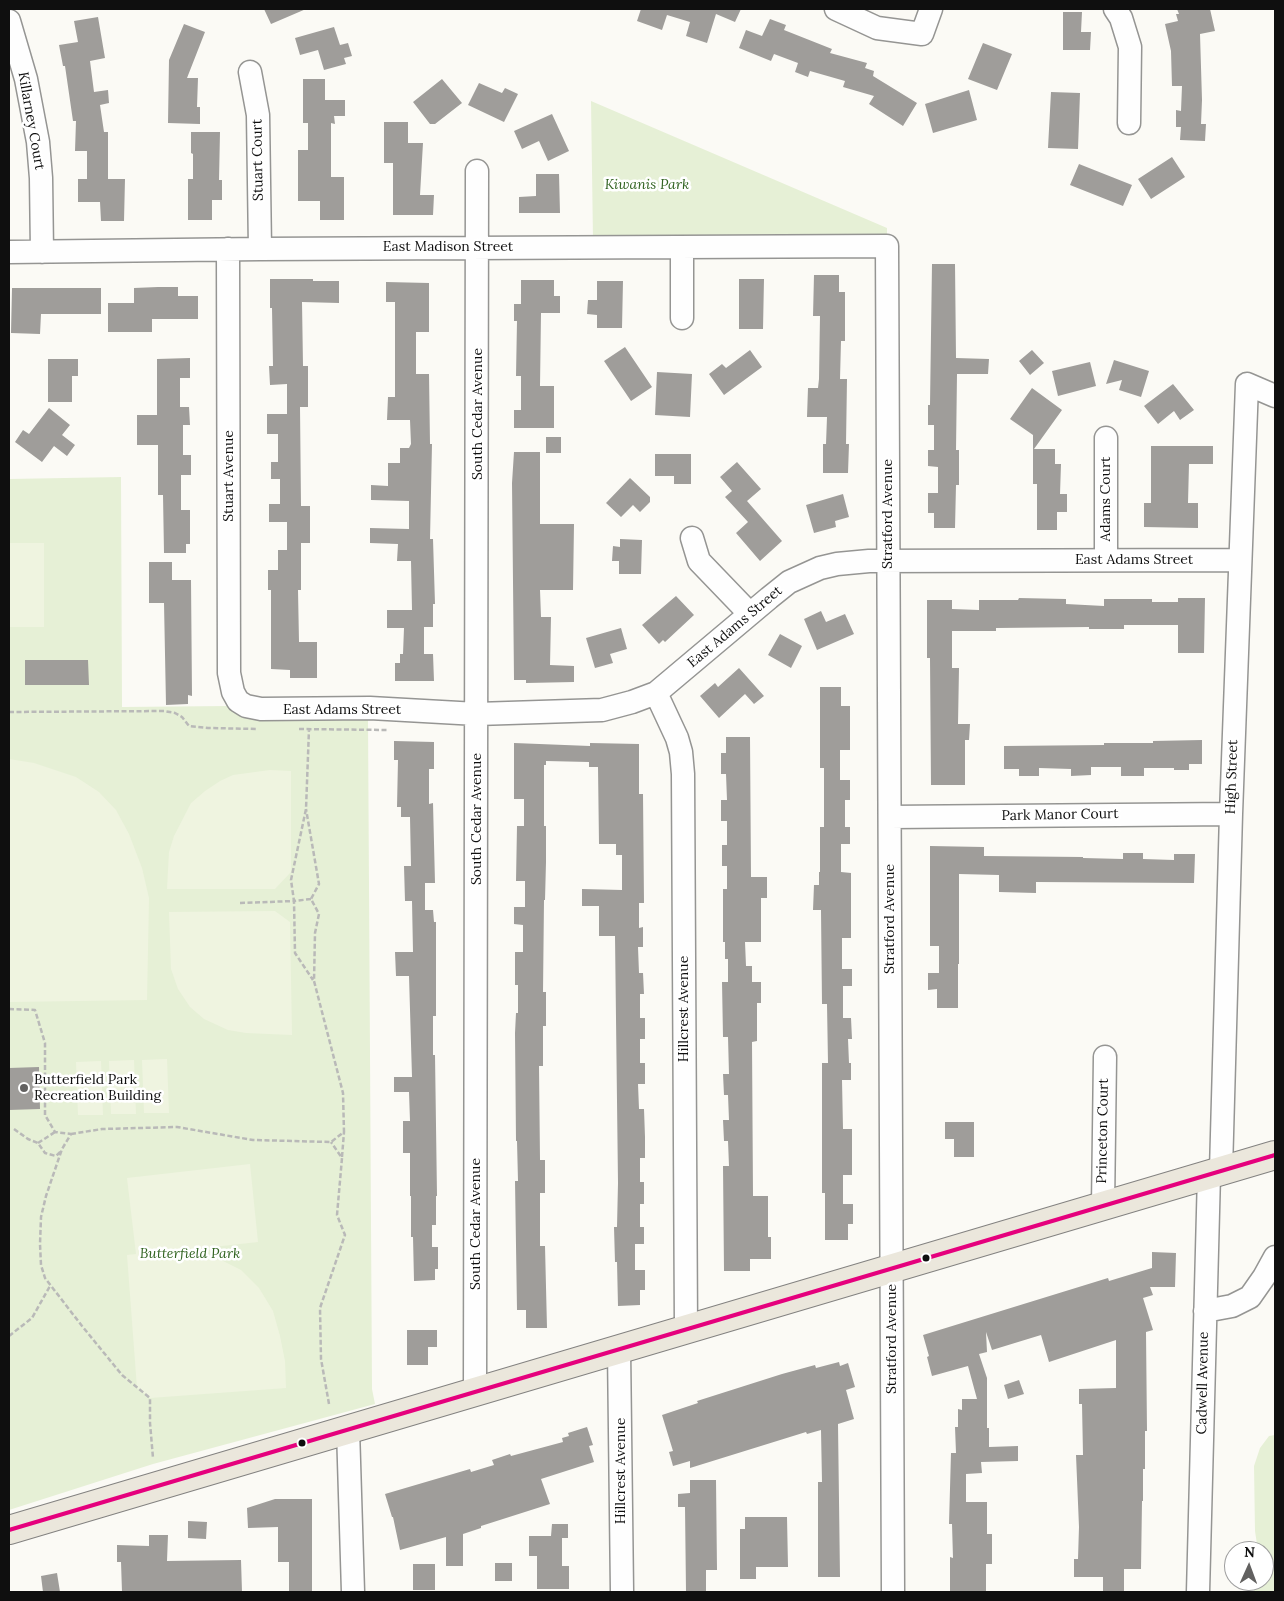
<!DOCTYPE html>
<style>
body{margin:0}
#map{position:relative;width:1284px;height:1601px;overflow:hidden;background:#fbfaf5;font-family:Lora,serif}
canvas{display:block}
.frame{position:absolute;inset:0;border:10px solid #0f0f0f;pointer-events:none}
.north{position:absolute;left:1224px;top:1541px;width:50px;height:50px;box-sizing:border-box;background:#fff;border:1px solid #9f9f9f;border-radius:50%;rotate:2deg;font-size:14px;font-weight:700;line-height:20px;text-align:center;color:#0f0f0f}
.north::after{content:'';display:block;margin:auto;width:18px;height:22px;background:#626160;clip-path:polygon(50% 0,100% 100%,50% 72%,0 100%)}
</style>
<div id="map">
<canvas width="1284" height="1601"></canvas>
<div class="frame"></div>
<div class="north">N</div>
</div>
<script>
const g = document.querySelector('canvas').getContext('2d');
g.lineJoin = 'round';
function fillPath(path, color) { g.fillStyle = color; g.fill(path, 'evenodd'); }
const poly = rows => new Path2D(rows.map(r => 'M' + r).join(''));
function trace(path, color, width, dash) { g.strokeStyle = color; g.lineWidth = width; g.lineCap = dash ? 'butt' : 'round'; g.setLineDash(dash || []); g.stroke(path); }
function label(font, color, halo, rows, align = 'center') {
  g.font = font + ' Lora,serif'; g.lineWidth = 5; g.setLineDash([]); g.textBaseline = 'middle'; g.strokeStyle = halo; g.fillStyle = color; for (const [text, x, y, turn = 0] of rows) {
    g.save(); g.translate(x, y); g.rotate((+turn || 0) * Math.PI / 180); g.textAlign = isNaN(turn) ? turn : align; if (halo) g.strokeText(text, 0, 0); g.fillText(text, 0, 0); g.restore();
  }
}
fillPath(poly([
 [591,101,887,228,887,240,593,240],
 [121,477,122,707,228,706,368,719,372,1389,375,1404,153,1464,9,1510,9,479],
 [1275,1435,1275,1592,1254,1592,1255,1581,1264,1581,1264,1551,1258,1551,1255,1531,1254,1466,1260,1448,1269,1436]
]), '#e6f0d6');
fillPath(poly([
 [9,543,44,543,44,627,9,627],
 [9,759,34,763,76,777,99,792,116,810,129,834,142,868,149,898,147,1000,9,1002],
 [270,770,291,771,291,872,275,889,167,889,169,852,174,836,191,803,205,791,220,781,233,775],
 [275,911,290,922,292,1035,246,1033,228,1030,204,1019,190,1007,178,989,171,969,169,912],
 [167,1059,169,1113,144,1113,142,1060],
 [134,1060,136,1114,111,1114,109,1061],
 [101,1061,103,1115,78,1115,76,1062],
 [250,1164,258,1242,168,1252,195,1255,221,1260,241,1270,259,1288,273,1311,280,1336,285,1361,286,1388,150,1398,137,1388,127,1255,136,1254,127,1178]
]), '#eff4e0');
fillPath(poly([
 [264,9,306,9,271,24],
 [641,9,741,9,735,22,716,14,707,43,686,36,690,22,667,15,662,30,637,21],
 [1177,9,1210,9,1215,31,1200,34,1202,100,1201,124,1206,124,1205,141,1180,140,1181,127,1176,127,1176,110,1181,111,1182,86,1172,86,1171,51,1165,24,1178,21,1176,14,1179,14],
 [1063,12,1082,12,1081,32,1091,32,1090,50,1063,50],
 [98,17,105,58,90,61,94,92,108,90,109,103,100,105,104,132,108,132,108,179,125,179,124,221,101,221,100,202,78,202,78,179,87,179,87,151,75,151,76,121,73,121,65,66,63,66,59,45,78,42,74,21],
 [770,19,786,25,784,30,832,49,830,53,867,63,865,68,874,71,873,76,917,103,903,126,869,104,874,96,843,87,845,81,810,71,808,77,795,72,798,63,774,54,771,61,739,48,746,30,762,36],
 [184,24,205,32,187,78,198,78,197,107,200,107,200,124,168,123,169,60],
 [334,27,340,45,348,43,352,56,344,58,346,64,324,70,318,50,300,55,295,38],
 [983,43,1012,54,997,90,968,79],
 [303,79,325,79,325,100,345,100,345,116,334,116,335,124,331,123,331,177,344,177,344,220,320,220,320,201,298,201,298,150,308,150,308,123,303,123],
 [442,79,462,103,435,124,430,124,413,102],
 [479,83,502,93,505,88,518,94,504,122,468,105],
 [969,90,977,120,933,133,925,104],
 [1051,92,1080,93,1078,149,1048,148],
 [552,114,569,151,548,161,539,141,522,149,514,131],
 [384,122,408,122,408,143,423,143,420,195,434,195,433,215,393,215,393,163,384,163],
 [191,132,220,132,219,180,222,180,222,200,212,200,212,220,188,220,188,179,193,179,193,154,191,153],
 [1172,157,1185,177,1151,199,1138,179],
 [1079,164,1132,185,1123,206,1070,185],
 [536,174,559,174,560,213,519,213,519,197,536,196],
 [932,264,955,264,956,358,989,359,988,374,957,374,956,450,959,450,959,485,956,485,955,528,934,528,934,513,928,513,928,493,938,493,938,467,928,466,928,450,934,450,934,425,928,425,928,405,930,405],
 [814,275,839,275,839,292,845,292,845,341,841,341,840,379,847,379,846,444,849,444,848,473,823,473,823,444,826,444,827,417,807,417,808,388,818,388,819,379,820,316,813,316],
 [270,279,313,279,313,281,339,281,339,303,302,302,303,366,308,366,308,407,300,407,301,506,310,506,310,543,301,543,301,590,298,590,299,642,317,642,317,678,290,678,290,670,271,669,271,590,268,590,268,570,278,570,278,550,287,550,287,522,269,522,269,504,280,504,280,479,271,479,271,462,278,462,278,434,267,434,267,414,287,414,287,384,270,385,269,366,273,366,272,308,270,308],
 [739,279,764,279,763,329,739,329],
 [521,280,554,280,554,296,560,296,560,313,541,313,540,386,554,386,554,428,514,428,514,410,521,410,521,376,516,376,517,321,514,321,514,304,521,304],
 [597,281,623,281,622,328,597,328,597,315,587,314,588,300,597,300],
 [386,282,429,283,429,332,416,332,416,374,429,374,430,444,432,444,430,539,433,539,435,604,433,604,433,627,424,627,424,654,433,654,434,681,395,681,395,663,400,663,400,654,403,654,404,628,387,628,387,610,412,610,411,561,397,561,398,544,370,543,370,528,409,529,409,501,371,500,371,485,388,486,388,463,400,463,400,448,409,448,411,444,410,420,387,420,388,397,395,397,395,302,386,302],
 [158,287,178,287,178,296,198,296,198,319,152,319,152,332,108,332,108,303,134,303,134,288],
 [12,288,101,288,101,314,41,314,40,334,11,333],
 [625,347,652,387,631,401,604,361],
 [750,350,762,367,724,395,709,374,722,364,726,368],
 [1032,350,1044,363,1030,375,1019,361],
 [190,358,190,378,180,378,180,407,189,407,190,425,183,425,183,455,191,455,191,475,181,475,181,510,190,510,190,544,186,544,186,553,164,553,163,495,158,495,158,445,137,445,137,415,157,415,157,359],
 [48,359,78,359,78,376,72,376,72,402,48,402],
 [1114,360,1149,371,1141,397,1119,390,1122,380,1106,384],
 [1090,362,1096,386,1058,396,1052,371],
 [657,372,692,374,690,417,655,415],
 [1173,384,1194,410,1180,420,1174,411,1158,424,1144,406],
 [1032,388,1062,410,1034,449,1055,449,1055,464,1061,464,1060,494,1067,494,1067,512,1057,512,1057,530,1037,530,1037,484,1033,484,1033,435,1010,419],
 [49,408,70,425,62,435,75,445,67,456,54,446,42,462,15,442,23,430,29,434],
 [546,437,561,437,561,453,546,453],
 [1151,446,1213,446,1213,464,1189,464,1188,503,1198,503,1198,528,1144,527,1144,503,1151,503],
 [514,452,540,452,540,524,574,524,573,590,540,590,541,617,551,617,550,665,574,666,574,682,526,683,526,680,514,680,512,483],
 [655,454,691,454,691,484,674,484,674,476,655,476],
 [737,462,761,489,747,501,782,541,760,561,736,533,748,522,725,497,732,491,720,477],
 [630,478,650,497,650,502,640,512,633,505,621,517,606,503],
 [843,494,849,517,835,521,836,527,814,533,806,505],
 [620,539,642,540,641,574,619,574,619,561,612,561,613,546,620,547],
 [149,562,172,562,172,580,191,580,192,696,188,695,188,704,166,705,164,603,149,603],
 [676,596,694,615,665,642,663,640,659,644,642,625],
 [1019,598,1066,599,1066,604,1104,606,1104,599,1152,599,1152,602,1178,602,1178,598,1205,598,1204,653,1178,653,1178,625,1124,625,1124,629,1089,629,1089,627,996,628,996,631,952,631,952,668,959,668,958,724,970,724,969,740,965,740,965,785,931,785,930,658,927,658,927,600,952,600,952,609,979,610,979,600,1018,600],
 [821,611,826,622,845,614,854,634,817,650,804,619],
 [621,628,627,649,610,654,613,663,595,668,586,638],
 [780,634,802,646,791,668,768,655],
 [25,660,88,660,89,685,25,685],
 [739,668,764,696,754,704,745,694,719,718,700,696,715,683,718,687],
 [820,687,841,687,841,706,850,706,850,750,840,750,840,780,850,780,850,800,845,800,845,827,850,827,850,844,841,844,841,872,851,873,851,938,842,938,842,969,852,969,852,986,843,986,843,1018,851,1018,852,1039,848,1039,849,1063,851,1063,851,1080,842,1080,843,1129,852,1129,852,1175,843,1175,843,1204,853,1204,853,1224,848,1224,848,1240,825,1240,825,1193,822,1193,822,1063,828,1063,827,1004,822,1004,821,910,813,910,814,885,819,885,819,872,820,872,820,827,824,827,824,768,820,768],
 [726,737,750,737,751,877,767,877,767,898,761,898,761,942,745,942,746,966,752,966,752,982,761,982,761,1003,757,1003,757,1041,752,1042,753,1196,768,1196,768,1237,771,1237,771,1259,750,1259,750,1271,724,1271,723,1166,729,1166,728,1141,724,1141,723,1120,729,1120,728,1095,724,1095,723,1074,729,1074,728,1037,723,1037,722,982,728,982,728,959,725,959,725,942,723,942,723,889,727,889,727,866,722,866,722,845,727,845,727,821,721,821,721,800,727,800,726,774,721,774,721,753,726,753],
 [1202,740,1202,764,1189,764,1189,770,1174,770,1174,768,1144,768,1144,776,1121,776,1121,767,1091,767,1091,775,1071,776,1071,769,1039,768,1039,776,1019,776,1019,769,1004,769,1004,746,1104,745,1104,743,1153,743,1153,741],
 [394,741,434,742,434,769,429,769,429,804,433,803,435,883,425,883,425,910,433,910,434,922,436,922,436,1016,433,1016,433,1055,435,1055,437,1196,436,1196,436,1225,432,1225,432,1247,438,1247,438,1269,435,1269,435,1280,414,1281,413,1237,411,1237,411,1196,410,1196,410,1153,403,1153,403,1121,410,1121,409,1092,394,1092,394,1077,412,1077,409,976,396,976,395,952,413,952,412,901,405,901,404,866,411,866,410,817,401,817,401,807,397,807,398,760,394,760],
 [514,743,590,746,590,743,639,744,639,794,643,794,644,903,639,903,639,928,643,927,643,947,638,947,639,973,643,973,644,994,640,994,640,1018,645,1018,645,1039,640,1039,640,1063,645,1063,645,1084,638,1084,639,1109,644,1109,645,1137,645,1158,640,1158,640,1182,644,1182,644,1204,640,1204,640,1227,644,1227,644,1244,635,1244,635,1270,645,1270,645,1290,640,1290,640,1305,618,1306,617,1262,615,1262,614,1227,617,1227,618,1183,615,936,599,936,599,906,582,906,582,889,622,890,622,855,616,855,616,844,599,844,598,767,589,767,589,762,546,761,546,765,544,765,544,826,546,826,546,862,545,900,544,900,543,992,546,992,546,1026,543,1026,543,1066,539,1066,540,1160,545,1160,545,1193,540,1193,540,1246,545,1246,547,1328,526,1328,526,1310,517,1310,515,1181,518,1181,517,1141,516,1141,515,1033,516,1013,518,1013,518,985,515,985,515,952,523,952,523,925,514,924,514,907,525,907,525,881,516,881,517,826,524,826,524,799,514,799],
 [930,846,984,847,984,856,1083,857,1083,858,1123,859,1123,853,1143,853,1143,859,1174,860,1174,854,1195,854,1194,883,1036,882,1036,893,999,892,999,875,959,874,959,964,958,964,958,1008,937,1008,937,989,928,990,928,973,939,973,939,946,930,946],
 [39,1067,40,1109,9,1110,9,1068],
 [945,1122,974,1122,974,1157,954,1157,954,1139,945,1139],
 [1152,1252,1176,1253,1175,1287,1150,1287,1153,1295,1143,1298,1153,1330,1146,1332,1147,1431,1145,1431,1145,1469,1143,1469,1143,1501,1142,1501,1141,1569,1124,1569,1124,1592,1103,1592,1103,1577,1074,1577,1074,1559,1078,1559,1079,1527,1076,1455,1083,1455,1082,1404,1079,1404,1079,1389,1116,1388,1116,1340,1049,1362,1041,1335,992,1350,986,1332,987,1352,979,1354,987,1378,987,1428,989,1428,989,1447,1018,1446,1018,1461,981,1462,982,1473,966,1474,966,1502,987,1502,987,1534,992,1534,992,1564,986,1564,986,1592,950,1592,950,1557,953,1558,952,1524,949,1524,951,1453,956,1453,955,1427,958,1427,958,1409,962,1410,962,1399,977,1399,968,1366,932,1376,927,1357,929,1356,923,1335,1108,1278,1109,1281,1152,1268],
 [407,1330,437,1330,437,1347,428,1347,428,1365,407,1365],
 [839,1362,840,1366,848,1363,855,1387,846,1390,854,1419,838,1424,840,1577,818,1577,818,1482,822,1482,821,1430,807,1434,806,1432,690,1468,690,1461,673,1466,669,1452,673,1451,662,1415,698,1403,697,1401,782,1374,815,1365,816,1368],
 [1019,1380,1024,1394,1008,1399,1004,1385],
 [587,1427,593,1445,589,1446,594,1462,541,1479,550,1504,481,1526,481,1528,463,1534,463,1566,446,1566,446,1537,400,1550,393,1517,392,1517,385,1494,470,1469,471,1472,494,1465,492,1460,510,1454,511,1456,563,1442,562,1438,569,1436,568,1433],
 [690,1480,716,1480,717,1570,706,1570,706,1592,686,1592,685,1507,678,1507,678,1494,690,1493],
 [275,1499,312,1499,312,1592,289,1592,289,1562,278,1562,278,1527,248,1528,247,1508],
 [745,1517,787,1517,788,1567,756,1567,756,1579,740,1579,740,1529,745,1529],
 [188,1521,207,1522,206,1539,188,1538],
 [552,1524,568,1524,568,1538,562,1538,562,1566,569,1566,569,1589,537,1589,537,1556,529,1556,529,1536,551,1536],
 [149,1535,168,1535,167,1561,241,1560,242,1592,122,1592,121,1562,117,1562,117,1545,149,1546],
 [495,1563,512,1563,512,1581,495,1581],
 [413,1564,435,1564,435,1590,413,1590],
 [57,1573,60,1592,43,1592,41,1576]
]), '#9f9d9a');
const minor = poly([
 [836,9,877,28,922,34,931,9],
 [1115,9,1121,18,1130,47,1129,123],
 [9,21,26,79,38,142,41,178,42,252],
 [250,72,258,115,260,249],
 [228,249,229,673,233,692,238,701,246,706,261,709,370,708,477,714,602,710,632,702,656,693,769,598,789,582,820,568,837,564,869,561,1240,560],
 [9,252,260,249,887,246,893,1592],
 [682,318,682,247],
 [1106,438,1106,560],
 [692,538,699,561,750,614],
 [656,693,677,738,681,752,683,774,686,1329],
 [890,817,1231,814],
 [1221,1170,1231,814,1247,384,1275,396],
 [1103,1206,1105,1057],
 [1205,1311,1232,1306,1250,1297,1264,1277,1275,1257],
 [619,1349,622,1592],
 [475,1392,477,171],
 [348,1429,353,1592],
 [1198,1592,1209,1174]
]);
const major = poly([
 [9,1530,1275,1155]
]);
trace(minor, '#959593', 25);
trace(major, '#838280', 30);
trace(poly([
 [9,712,164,711,175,713,182,717,189,726,208,728,258,729],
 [299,729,388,730],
 [311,899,294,901,295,953,313,980],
 [240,903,294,901,291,880,306,809,309,729],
 [9,1009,35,1010,45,1043,45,1115,55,1132,71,1134,62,1149,46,1196,41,1217,40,1244,41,1265,45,1278,82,1326,122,1375,150,1398,150,1423,153,1458],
 [14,1129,28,1139,38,1143,45,1153,56,1156,61,1151],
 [71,1134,102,1129,177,1127,253,1140,331,1142,344,1132,343,1093,314,981,315,933,319,914,311,899,319,884,306,809],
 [38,1143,55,1132],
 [342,1157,344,1132],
 [9,1336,32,1318,50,1286],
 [329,1404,321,1359,320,1308,345,1235,337,1215,342,1158,331,1142]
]), '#b9b9b8', 2.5, [5, 2.5]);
trace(minor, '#fefefe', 22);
trace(major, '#ebe7dc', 28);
trace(poly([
 [9,1530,1275,1155]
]), '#e5007d', 4);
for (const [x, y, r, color] of [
 [24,1088,5,"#626160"],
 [926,1258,4.5,"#0f0f0f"],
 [302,1443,4.5,"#0f0f0f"]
]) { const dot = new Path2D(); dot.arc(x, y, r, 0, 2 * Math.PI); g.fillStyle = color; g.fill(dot); trace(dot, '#fff', 2); }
label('14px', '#0f0f0f', '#fff', [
 ["Killarney Court",31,121,80],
 ["Stuart Court",258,160,-91],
 ["East Madison Street",448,247],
 ["South Cedar Avenue",478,414,-90],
 ["Stuart Avenue",229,476,-90],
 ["Adams Court",1106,499,-90],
 ["Stratford Avenue",888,514,-90],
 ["East Adams Street",1134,560],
 ["East Adams Street",735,627,-40],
 ["East Adams Street",342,710],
 ["High Street",1232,777,-88],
 ["Park Manor Court",1060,815,-1],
 ["South Cedar Avenue",477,819,-90],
 ["Stratford Avenue",890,919,-90],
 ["Hillcrest Avenue",684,1009,-90],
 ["Princeton Court",1103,1131,-89],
 ["South Cedar Avenue",476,1224,-90],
 ["Stratford Avenue",892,1339,-90],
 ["Cadwell Avenue",1203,1383,-89],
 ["Hillcrest Avenue",621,1471,-90]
]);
label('italic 14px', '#326422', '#fff', [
 ["Kiwanis Park",647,185],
 ["Butterfield Park",190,1254]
]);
label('14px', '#0f0f0f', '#fff', [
 ["Butterfield Park",34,1080],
 ["Recreation Building",34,1096]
], 'left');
</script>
